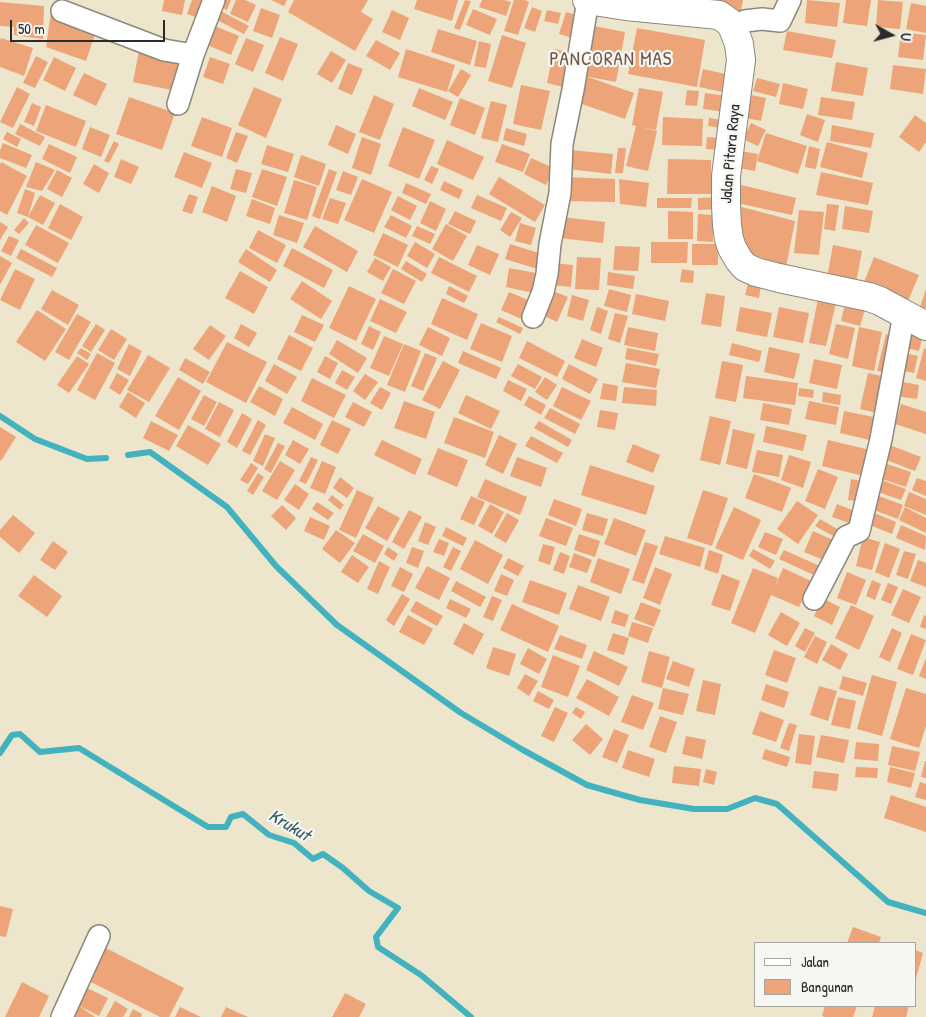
<!DOCTYPE html>
<style>
body{margin:0}
#map{position:relative;width:926px;height:1017px;overflow:hidden;background:#ede6cc;font-family:"Patrick Hand",sans-serif}
canvas{display:block}
.legend{position:absolute;left:754px;top:942px;width:162px;height:65px;box-sizing:border-box;background:#f6f6f2;border:1px solid #a5a5a2;margin:0;padding:6px 9px;list-style:none;font-size:15px;color:#2b2b2b}
.legend li{display:flex;align-items:center;gap:10px;height:25px}
.legend b{width:25px;border:1px solid #a5a5a2}
.north{position:absolute;left:866px;top:10px;width:50px;height:50px;-webkit-text-stroke:4px #f6f6f2;paint-order:stroke;rotate:97deg;font-size:14px;font-weight:700;line-height:20px;text-align:center;color:#2b2b2b}
.north::after{content:'';display:block;margin:auto;width:18px;height:22px;background:#2b2b2b;clip-path:polygon(50% 0,100% 100%,50% 72%,0 100%)}
.scale{position:absolute;left:10px;top:20px;width:155px;height:22px;box-sizing:border-box;border:2px solid #2b2b2b;border-top:0;padding-left:6px;font-size:15px;line-height:18px;white-space:nowrap;color:#2b2b2b;-webkit-text-stroke:4px #f6f6f2;paint-order:stroke}
</style>
<div id="map">
<canvas width="926" height="1017"></canvas>
<ul class="legend">
<li><b style="height:6px;background:#fff"></b>Jalan</li>
<li><b style="height:14px;background:#eca478"></b>Bangunan</li>
</ul>
<div class="north">U</div>
<div class="scale">50 m</div>
</div>
<script>
const g = document.querySelector('canvas').getContext('2d');
g.lineJoin = 'round';
const poly = rows => new Path2D(rows.map(r => 'M' + r).join(''));
function trace(path, color, width, dash) { g.strokeStyle = color; g.lineWidth = width; g.lineCap = dash ? 'butt' : 'round'; g.setLineDash(dash || []); g.stroke(path); }
function fillPath(path, color) { g.fillStyle = color; g.fill(path, 'evenodd'); }
function label(font, color, halo, rows, align = 'center') {
  g.font = font + ' "Patrick Hand",sans-serif'; g.lineWidth = 4.5; g.setLineDash([]); g.textBaseline = 'middle'; g.strokeStyle = halo; g.fillStyle = color; for (const [text, x, y, turn = 0] of rows) {
    g.save(); g.translate(x, y); g.rotate((+turn || 0) * Math.PI / 180); g.textAlign = isNaN(turn) ? turn : align; if (halo) g.strokeText(text, 0, 0); g.fillText(text, 0, 0); g.restore();
  }
}
trace(poly([
 [0,416,35,439,87,459,106,458],
 [128,455,150,452,227,507,276,566,337,625,461,713,523,750,587,785,640,800,694,809,727,809,755,798,777,804,888,902,926,913],
 [0,753,12,735,20,734,40,752,79,748,208,827,226,827,231,817,243,814,269,835,294,843,313,859,323,854,343,868,369,891,398,908,376,937,378,947,421,975,471,1017]
]), '#43b2bf', 6);
fillPath(poly([
 [164,0,185,0,182,15,162,11],
 [192,0,211,0,204,20,187,14],
 [220,0,231,0,227,10,218,6],
 [236,0,245,0,256,5,248,22,230,14],
 [271,0,287,0,284,6],
 [294,0,368,0,361,12,373,19,355,51,288,12],
 [417,0,458,0,452,21,414,9],
 [465,0,471,1,460,30,454,28],
 [482,0,504,0,511,2,506,16,479,7],
 [514,0,525,0,529,2,518,35,504,31],
 [712,0,743,0,740,16,710,10],
 [807,0,840,3,837,27,805,23],
 [846,0,871,0,867,26,843,23],
 [878,0,903,2,900,29,876,27],
 [0,2,44,6,43,39,14,35,14,27,0,26],
 [911,3,926,6,926,33,906,29],
 [532,7,542,11,535,32,524,28],
 [261,8,280,15,272,38,253,31],
 [217,9,249,26,244,34,213,18],
 [473,9,497,19,490,35,466,25],
 [392,10,409,18,400,40,382,32],
 [547,10,561,13,558,24,544,21],
 [51,12,81,21,97,28,86,61,46,47],
 [566,12,583,17,576,39,559,34],
 [215,26,239,36,231,55,207,45],
 [594,26,625,32,616,82,584,76],
 [637,28,705,40,697,87,628,74],
 [438,29,477,41,470,65,431,52],
 [787,31,836,40,832,58,783,50],
 [901,32,926,35,923,60,898,57],
 [502,35,526,43,512,88,488,81],
 [280,37,298,44,283,81,265,73],
 [1,38,33,48,24,76,0,67,0,41],
 [246,38,264,45,253,72,235,64],
 [376,40,400,53,390,70,366,56],
 [479,41,491,44,486,68,474,66],
 [406,49,455,65,447,92,398,77],
 [554,49,574,53,567,88,547,83],
 [139,51,183,61,176,91,133,82],
 [331,51,346,60,332,83,317,74],
 [36,56,48,62,35,88,23,83],
 [54,57,76,68,65,91,43,80],
 [210,57,230,64,223,84,203,77],
 [836,62,868,68,863,96,831,91],
 [348,63,363,69,352,95,338,89],
 [893,65,926,69,923,94,890,89],
 [461,69,471,75,458,97,448,91],
 [703,69,730,75,727,93,699,87],
 [84,73,107,84,96,106,73,95],
 [585,76,634,93,625,119,576,102],
 [757,78,780,84,776,97,753,91],
 [783,83,808,89,803,109,779,104],
 [521,85,550,91,541,130,513,124],
 [17,87,30,94,13,128,0,122],
 [254,87,282,99,266,138,238,125],
 [419,88,453,102,445,120,412,106],
 [639,88,663,92,656,130,640,127,657,131,648,171,626,166,636,126,632,125],
 [687,90,699,91,697,106,685,105],
 [705,93,728,96,726,112,703,109],
 [374,95,394,104,380,140,359,132],
 [751,95,766,98,761,121,746,118],
 [129,97,175,113,162,150,116,134],
 [821,97,855,102,852,120,818,115],
 [460,98,485,108,475,135,450,125],
 [491,101,507,105,498,142,481,138],
 [32,103,41,107,34,126,24,122],
 [46,105,86,121,76,147,36,131],
 [807,114,825,120,818,142,800,135],
 [915,115,926,123,926,142,919,152,899,137],
 [202,117,232,128,222,157,191,146],
 [663,117,703,119,702,146,662,145],
 [709,118,722,120,721,128,708,126],
 [751,123,766,130,758,146,743,139],
 [20,124,45,137,40,146,15,134],
 [336,125,356,134,348,154,328,145],
 [832,125,874,133,871,148,830,141],
 [90,127,110,135,101,157,82,149],
 [403,127,435,140,419,179,388,166],
 [506,128,527,134,524,146,503,140],
 [7,132,21,139,17,147,3,139],
 [236,132,248,136,237,163,226,158],
 [766,133,807,146,798,174,757,161],
 [362,137,381,144,371,175,352,168],
 [707,137,722,138,721,150,706,149],
 [447,140,484,157,473,180,437,164],
 [114,141,119,144,109,163,104,161],
 [827,142,868,153,862,178,820,167],
 [3,143,32,155,26,168,0,158,0,151],
 [49,144,77,157,70,173,42,159],
 [502,144,530,154,523,172,495,162],
 [267,145,294,154,288,172,261,164],
 [809,146,820,149,816,169,805,167],
 [618,148,626,148,623,173,615,173],
 [570,150,613,154,611,174,568,169],
 [741,151,758,154,755,171,738,168],
 [184,152,212,163,202,188,174,177],
 [301,155,326,164,319,186,294,177],
 [531,158,554,168,546,185,524,174],
 [121,159,139,167,131,184,114,177],
 [668,159,711,160,711,194,667,194],
 [1,162,27,176,7,215,0,211,0,165],
 [36,162,55,170,42,191,26,187],
 [94,164,109,173,99,193,83,184],
 [431,166,439,169,432,184,424,180],
 [236,169,252,173,246,193,230,189],
 [262,169,287,177,277,206,252,197],
 [329,169,337,172,320,219,312,216],
 [57,170,72,178,62,197,47,189],
 [343,171,358,177,351,195,336,190],
 [821,172,873,183,868,205,816,195],
 [499,177,545,205,535,222,489,194],
 [564,177,615,179,615,202,564,201],
 [362,179,392,192,374,233,344,220],
 [619,179,649,183,646,207,620,204],
 [294,180,317,187,307,220,284,213],
 [444,181,463,190,459,199,440,190],
 [406,183,431,194,426,204,402,193],
 [741,185,796,198,792,215,737,203],
 [212,186,236,196,227,222,202,212],
 [25,189,35,193,28,217,17,213],
 [189,194,198,197,192,214,182,211],
 [40,195,55,203,43,225,28,217],
 [477,195,507,208,501,221,471,208],
 [398,196,417,206,410,220,391,210],
 [720,197,721,209,698,210,698,198],
 [330,198,346,203,338,224,322,219],
 [657,198,692,198,691,208,657,208],
 [252,199,275,208,270,224,246,216],
 [430,201,446,209,436,231,420,223],
 [60,204,83,217,71,240,48,228],
 [827,204,839,205,835,231,824,229],
 [738,206,795,221,786,267,742,250],
 [845,206,873,211,869,233,842,229],
 [799,210,824,212,819,255,794,253],
 [455,211,476,221,470,234,448,224],
 [668,211,693,212,693,239,668,239],
 [511,212,522,218,510,237,500,230],
 [698,214,713,215,713,242,697,241],
 [279,215,304,223,297,243,273,235],
 [391,215,412,226,406,238,384,227],
 [562,217,605,222,603,243,560,238],
 [24,218,29,223,19,234,14,230],
 [0,222,8,227,0,240],
 [520,223,536,228,531,245,515,241],
 [446,224,467,236,453,261,432,249],
 [36,225,69,243,58,263,25,245],
 [315,226,358,251,347,272,303,247],
 [417,226,435,234,430,244,412,236],
 [258,230,286,245,277,263,249,248],
 [383,233,408,245,398,267,373,255],
 [9,236,19,240,11,256,1,251],
 [415,242,435,254,427,268,407,256],
 [651,242,688,242,687,263,651,263],
 [510,244,542,254,537,269,505,259],
 [692,244,718,244,718,265,692,265],
 [477,245,499,254,490,275,468,265],
 [833,245,862,251,856,283,827,278],
 [615,246,640,247,638,271,613,270],
 [292,248,333,270,324,288,283,266],
 [21,249,57,268,52,277,16,258],
 [246,249,277,270,270,282,238,262],
 [0,256,12,263,0,285],
 [439,257,477,276,469,292,431,273],
 [577,257,601,258,599,290,575,289],
 [874,257,919,275,907,303,863,285],
 [375,258,391,267,383,281,367,272],
 [406,261,427,274,422,282,401,269],
 [553,263,573,265,571,287,552,285],
 [509,268,542,274,538,294,506,287],
 [15,269,35,279,20,310,0,300],
 [393,269,416,281,404,304,381,293],
 [682,269,694,271,693,283,680,282],
 [240,271,268,287,254,314,225,298],
 [608,272,635,276,633,289,607,285],
 [302,281,332,301,321,319,290,299],
 [748,283,761,286,759,298,745,295],
 [349,286,376,299,356,341,329,328],
 [449,286,468,296,464,303,446,294],
 [609,289,631,295,627,312,604,306],
 [926,289,926,308,920,307],
 [52,290,79,305,68,325,41,309],
 [553,291,568,297,557,322,542,315],
 [509,292,533,302,526,321,501,310],
 [706,293,725,296,721,327,701,324],
 [636,294,669,301,665,321,632,314],
 [572,295,589,300,583,321,567,316],
 [442,298,478,314,467,340,431,324],
 [380,299,407,312,396,333,370,321],
 [818,299,836,303,826,346,809,343],
 [845,304,865,309,860,326,841,321],
 [597,307,608,311,601,334,590,330],
 [740,307,772,313,767,337,736,331],
 [779,307,809,313,803,343,773,337],
 [37,310,66,329,45,361,16,342],
 [615,313,628,316,620,343,608,339],
 [77,314,91,322,69,360,55,352],
 [302,315,324,325,315,342,294,332],
 [499,317,523,328,520,334,496,322],
 [481,323,512,336,502,362,470,349],
 [96,324,105,330,91,352,82,346],
 [241,324,257,333,249,347,234,338],
 [836,324,855,328,848,359,829,354],
 [210,325,226,336,209,360,193,349],
 [369,326,381,332,373,350,361,344],
 [428,327,450,338,442,356,419,345],
 [628,327,658,333,655,351,624,345],
 [859,327,882,332,874,371,852,366],
 [111,329,127,339,114,360,98,350],
 [906,331,923,335,919,351,902,347],
 [886,334,899,337,891,374,877,371],
 [289,335,313,348,301,371,277,359],
 [384,336,403,344,389,376,370,368],
 [582,339,603,348,596,367,574,358],
 [337,340,367,358,358,373,329,354],
 [527,341,565,361,557,377,519,358],
 [227,342,267,362,246,403,206,382],
 [732,343,762,351,759,362,729,355],
 [129,344,142,351,130,376,117,369],
 [404,344,421,351,405,392,387,385],
 [769,347,800,354,794,379,764,372],
 [81,348,91,354,87,360,77,353],
 [627,348,659,354,656,366,625,359],
 [924,348,926,349,926,381,916,378],
 [463,351,501,368,496,379,458,363],
 [899,352,918,356,914,373,895,369],
 [97,353,115,363,95,400,77,390],
 [425,353,437,358,423,391,411,386],
 [148,355,170,368,149,402,127,390],
 [77,356,89,364,69,393,57,385],
 [325,356,338,363,330,379,317,372],
 [185,358,210,372,203,384,179,370],
 [814,359,842,365,837,389,809,383],
 [443,361,460,370,440,409,422,400],
 [722,361,743,365,736,402,715,398],
 [626,363,660,369,656,388,622,382],
 [274,364,297,377,287,394,265,381],
 [518,364,542,377,535,389,511,376],
 [569,364,598,379,590,394,562,379],
 [342,370,355,377,347,390,335,383],
 [117,373,129,380,120,395,109,388],
 [868,373,891,378,882,414,860,409],
 [365,374,378,382,365,400,353,391],
 [746,376,798,383,795,405,743,398],
 [178,377,201,391,179,430,155,416],
 [545,377,557,385,547,400,535,392],
 [312,378,346,395,334,418,301,401],
 [508,380,527,389,521,401,503,391],
 [897,381,919,385,917,399,895,396],
 [603,383,618,386,616,401,600,399],
 [259,386,283,399,275,416,250,402],
 [380,387,391,393,382,410,370,403],
 [562,387,591,401,581,420,553,406],
 [624,387,657,390,656,406,622,403],
 [799,388,814,390,813,398,798,396],
 [128,392,145,403,136,418,119,407],
 [823,392,841,395,840,405,822,402],
 [204,395,217,402,204,426,191,419],
 [466,395,500,411,491,429,458,413],
 [529,396,546,405,541,415,524,405],
 [404,401,435,412,426,439,394,428],
 [809,401,839,407,836,425,805,419],
 [219,402,234,410,220,437,205,429],
 [353,402,372,412,364,427,345,417],
 [763,403,792,409,789,425,760,420],
 [901,404,926,412,926,434,895,424],
 [292,407,323,424,315,440,283,423],
 [550,408,580,424,575,434,544,418],
 [600,410,618,413,615,430,597,427],
 [844,411,883,419,878,442,840,433],
 [242,413,252,419,237,448,227,442],
 [710,416,731,421,720,465,700,460],
 [454,417,494,432,485,458,444,443],
 [258,420,266,425,250,455,242,451],
 [332,420,351,429,338,454,320,445],
 [151,421,178,435,169,451,143,438],
 [539,421,572,440,568,447,534,428],
 [188,425,221,444,208,465,176,446],
 [766,426,807,435,803,451,763,442],
 [0,427,16,437,1,461,0,460],
 [733,429,755,434,747,469,726,464],
 [265,434,275,438,263,466,253,461],
 [499,435,517,444,503,474,485,465],
 [531,436,563,453,557,463,525,446],
 [293,440,309,449,300,464,285,455],
 [382,440,422,459,415,475,374,455],
 [828,440,870,450,864,476,822,466],
 [278,443,285,446,271,473,264,469],
 [633,444,660,455,653,473,626,462],
 [887,444,921,457,915,471,881,458],
 [438,448,468,460,457,487,427,474],
 [757,450,783,455,779,477,752,472],
 [789,455,811,462,803,488,781,480],
 [311,457,318,460,306,484,299,481],
 [517,457,547,468,541,487,510,476],
 [280,461,295,470,277,500,262,491],
 [322,461,336,467,325,494,310,488],
 [881,462,911,472,906,487,876,477],
 [251,463,258,468,248,484,240,480],
 [590,465,655,486,646,515,581,495],
 [818,469,838,477,825,509,805,501],
 [258,473,264,477,253,495,247,491],
 [754,474,791,488,782,512,745,498],
 [340,477,354,488,347,498,333,488],
 [917,478,926,481,926,496,912,490],
 [485,479,527,497,520,515,477,497],
 [851,479,867,482,863,502,848,500],
 [879,479,906,489,901,500,875,491],
 [295,484,309,494,299,510,284,500],
 [357,490,374,498,356,538,339,530],
 [703,490,728,498,712,546,687,538],
 [909,492,926,499,926,515,904,506],
 [332,495,344,505,340,510,328,500],
 [876,495,903,505,898,519,871,509],
 [471,496,485,502,474,525,460,519],
 [554,499,582,509,576,526,548,515],
 [797,501,818,515,798,544,777,529],
 [317,502,334,513,328,520,312,509],
 [490,504,504,512,492,534,478,526],
 [837,504,857,512,852,524,832,517],
 [282,505,296,518,286,530,271,516],
 [378,506,400,518,387,541,365,528],
 [734,507,761,520,743,560,715,548],
 [905,507,926,518,926,533,899,520],
 [409,510,422,517,404,549,392,542],
 [872,512,896,522,892,534,867,524],
 [507,513,519,520,506,543,494,536],
 [587,513,608,519,603,536,582,530],
 [13,515,35,533,19,553,0,537,0,530],
 [310,517,330,526,324,540,304,531],
 [546,518,573,528,566,546,539,536],
 [614,518,646,530,636,556,604,544],
 [820,519,839,530,835,537,815,526],
 [425,522,436,527,428,545,418,541],
 [901,525,926,536,925,550,896,538],
 [446,527,467,538,463,546,442,536],
 [336,530,355,543,340,563,322,549],
 [813,531,835,541,826,561,804,552],
 [765,532,783,539,776,555,758,547],
 [363,534,384,546,375,563,353,551],
 [579,534,600,541,595,557,574,550],
 [665,536,705,548,700,567,659,554],
 [863,537,880,542,872,570,856,566],
 [439,539,449,543,444,556,433,552],
 [475,540,503,555,488,584,460,569],
 [53,541,68,552,55,570,40,560],
 [645,542,658,546,644,584,632,580],
 [885,543,900,549,889,578,875,572],
 [543,544,555,547,550,565,538,561],
 [388,547,398,554,394,561,384,554],
 [412,547,424,551,418,568,406,563],
 [453,547,461,551,451,571,443,567],
 [753,549,775,561,770,569,749,556],
 [709,550,723,555,718,574,704,569],
 [784,550,822,567,818,577,779,559],
 [904,551,916,554,908,579,896,575],
 [560,552,570,556,564,574,553,570],
 [574,553,592,560,587,573,569,567],
 [352,555,369,567,358,583,341,572],
 [508,558,524,566,518,576,503,568],
 [598,558,630,569,621,594,590,582],
 [918,560,926,563,926,587,910,581],
 [379,561,390,567,378,594,367,589],
 [427,566,450,578,439,600,415,588],
 [400,567,413,574,404,592,391,586],
 [655,567,672,574,660,605,643,598],
 [753,568,778,578,775,587,783,568,811,581,799,607,771,595,755,633,731,623],
 [847,572,866,580,856,605,837,598],
 [501,574,514,580,507,596,494,591],
 [722,574,740,581,730,611,711,605],
 [34,575,62,596,47,617,18,596],
 [530,580,567,593,559,615,522,602],
 [872,580,881,584,875,600,866,596],
 [456,581,486,597,480,607,451,591],
 [888,583,898,587,891,604,881,600],
 [578,585,610,597,601,621,569,609],
 [903,589,921,597,909,623,891,615],
 [402,594,410,599,394,626,386,620],
 [492,596,502,600,493,621,483,617],
 [822,598,840,607,832,625,814,616],
 [450,599,471,609,466,618,446,608],
 [416,601,443,616,437,626,410,611],
 [641,602,661,610,654,627,634,619],
 [512,604,559,626,548,652,500,630],
 [851,605,874,616,859,650,835,638],
 [615,610,629,615,625,627,611,623],
 [781,612,800,623,787,646,768,635],
 [408,615,433,629,424,645,399,632],
 [924,615,926,616,926,629,920,627],
 [632,622,653,628,648,643,628,636],
 [464,623,484,634,473,655,453,644],
 [805,628,815,633,805,652,795,646],
 [892,628,902,633,890,662,879,657],
 [613,633,629,638,624,655,607,650],
 [911,634,926,640,913,675,897,669],
 [560,635,587,645,582,659,554,649],
 [815,636,827,642,817,664,804,657],
 [831,644,848,654,840,670,822,660],
 [493,647,516,654,509,676,486,668],
 [528,648,547,659,539,674,520,664],
 [774,650,796,658,787,683,765,675],
 [594,651,628,667,619,686,586,670],
 [649,651,670,657,662,688,641,682],
 [553,655,580,666,568,697,541,687],
 [926,658,926,679,919,676],
 [673,661,695,669,689,687,666,679],
 [525,674,538,681,529,696,517,688],
 [872,675,897,682,882,736,857,729],
 [843,676,867,683,863,696,839,689],
 [587,679,619,697,609,716,576,698],
 [703,680,721,684,715,715,696,711],
 [766,684,789,692,784,708,761,700],
 [819,686,837,691,828,721,810,715],
 [663,688,689,694,683,715,658,709],
 [906,688,926,694,926,726,919,748,890,739],
 [538,691,554,700,549,709,533,701],
 [632,695,654,703,643,730,621,722],
 [838,697,856,701,850,729,831,725],
 [555,707,568,713,554,742,541,736],
 [576,707,585,712,581,719,572,713],
 [760,711,784,720,776,742,752,734],
 [660,716,677,722,666,753,649,747],
 [789,723,797,725,789,751,780,748],
 [586,724,603,739,590,755,572,740],
 [614,729,629,735,617,763,602,757],
 [799,734,815,736,811,765,795,763],
 [821,735,849,740,844,763,816,757],
 [686,736,706,740,702,759,682,754],
 [856,742,879,744,878,761,854,759],
 [892,746,920,752,915,771,888,765],
 [765,749,790,757,787,767,762,759],
 [628,750,655,759,649,777,622,768],
 [925,761,926,761,926,778,921,777],
 [674,766,701,769,699,786,672,783],
 [856,767,878,768,877,778,855,777],
 [890,767,915,773,911,788,887,782],
 [706,769,717,772,714,785,703,782],
 [814,771,839,774,837,791,812,788],
 [920,782,926,784,926,800,915,797],
 [891,795,926,807,926,832,884,818],
 [0,906,13,909,6,937,0,936],
 [853,927,881,937,879,943,847,943],
 [100,945,184,988,169,1017,160,1017,83,978],
 [915,950,923,953,915,982],
 [22,982,49,996,39,1017,5,1017],
 [85,987,108,998,99,1016,76,1004],
 [345,993,366,1004,359,1017,332,1017],
 [115,1001,128,1009,123,1017,106,1017],
 [78,1005,95,1017,72,1017],
 [825,1006,857,1006,853,1017,825,1017,822,1016],
 [875,1006,909,1006,906,1017,872,1017],
 [180,1007,201,1017,175,1017],
 [226,1007,248,1017,221,1017],
 [133,1009,142,1014,141,1017,129,1017]
]), '#eca478');
const minor = poly([
 [62,11,164,50,193,55],
 [733,28,745,21,762,19,780,21,790,0],
 [178,104,193,55,214,0],
 [533,317,543,292,547,274,550,244,560,193,562,144,573,90,588,0],
 [814,599,846,537,859,531,881,439,904,314],
 [62,1017,99,936]
]);
const secondary = poly([
 [587,0,626,6,719,15,729,22,733,28,739,44,741,60,726,176,726,205,727,225,729,239,732,248,739,260,745,267,756,272,779,278,869,297,880,301,926,326]
]);
trace(minor, '#8c887c', 24);
trace(secondary, '#8c887c', 30);
trace(minor, '#fff', 21);
trace(secondary, '#fff', 28);
label('16px', '#2b2b2b', '#f6f6f2', [
 ["Jalan Pitara Raya",731,154,-85]
]);
label('italic 18px', '#335a5f', '#f6f6f2', [
 ["Krukut",289,826,31]
]);
g.letterSpacing = '1px';
label('19px', '#6f5546', '#f6f6f2', [
 ["PANCORAN MAS",611,60]
]);
g.letterSpacing = '0px';
</script>
